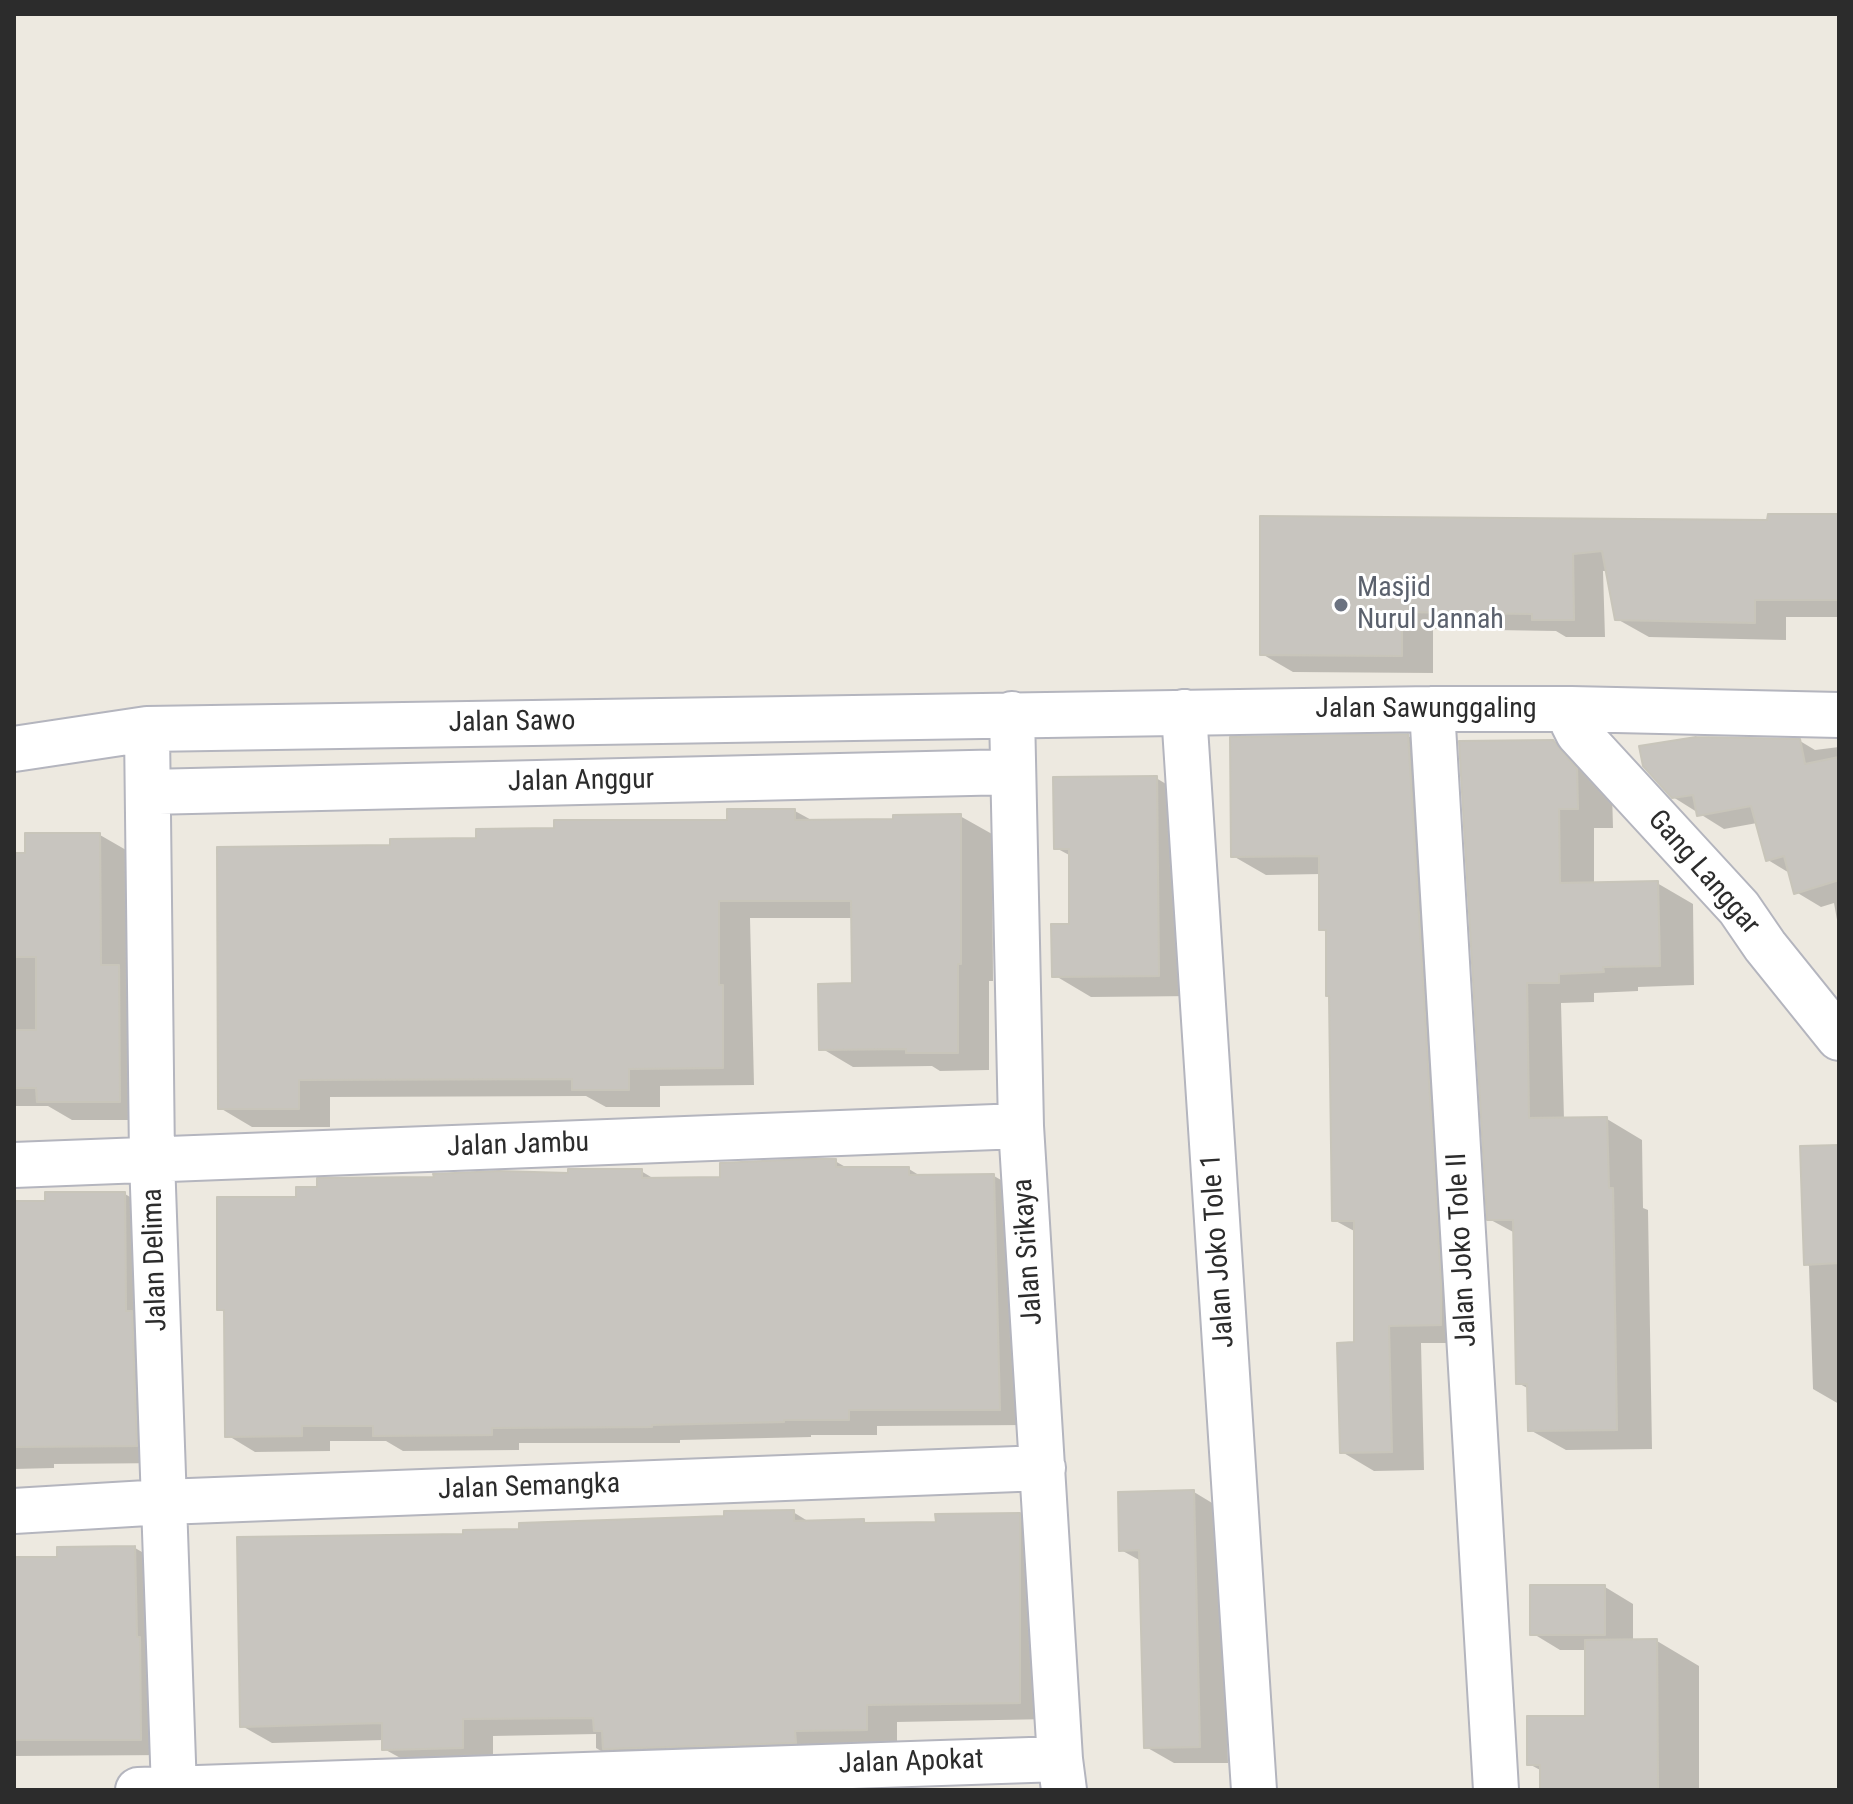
<!DOCTYPE html>
<style>
body{margin:0}
#map{position:relative;width:1853px;height:1804px;overflow:hidden;background:#ede9e0;font-family:"Roboto Condensed",sans-serif}
canvas{display:block}
.frame{position:absolute;inset:0;border:16px solid #2c2c2c;pointer-events:none}
</style>
<div id="map">
<canvas width="1853" height="1804"></canvas>
<div class="frame"></div>
</div>
<script>
const g = document.querySelector('canvas').getContext('2d');
g.lineJoin = 'round';
function fillPath(path, color) { g.fillStyle = color; g.fill(path, 'evenodd'); }
const poly = rows => new Path2D(rows.map(r => 'M' + r).join(''));
function trace(path, color, width, dash) { g.strokeStyle = color; g.lineWidth = width; g.lineCap = dash ? 'butt' : 'round'; g.setLineDash(dash || []); g.stroke(path); }
function label(font, color, halo, rows, align = 'center') {
  g.font = font + ' "Roboto Condensed",sans-serif'; g.lineWidth = 6; g.setLineDash([]); g.textBaseline = 'middle'; g.strokeStyle = halo; g.fillStyle = color; for (const [text, x, y, turn = 0] of rows) {
    g.save(); g.translate(x, y); g.rotate((+turn || 0) * Math.PI / 180); g.textAlign = isNaN(turn) ? turn : align; if (halo) g.strokeText(text, 0, 0); g.fillText(text, 0, 0); g.restore();
  }
}
fillPath(poly([
 [1839,516,1839,617,1786,617,1786,640,1649,637,1617,619,1608,571,1603,571,1605,637,1566,637,1556,631,1433,629,1433,673,1293,672,1262,654,1262,518,1769,522],
 [1408,736,1441,755,1473,1343,1421,1343,1424,1470,1374,1471,1342,1452,1356,1344,1356,1232,1334,1220,1328,933,1321,929,1321,874,1266,875,1233,856],
 [1800,741,1815,750,1839,747,1839,931,1834,903,1821,907,1796,892,1791,874,1768,860,1757,823,1724,829,1673,797],
 [1553,742,1589,763,1612,791,1613,828,1594,828,1594,884,1657,883,1693,904,1694,985,1638,987,1638,991,1594,993,1594,1002,1561,1003,1564,1120,1607,1119,1642,1140,1643,1208,1648,1210,1652,1449,1566,1450,1530,1430,1529,1389,1518,1383,1515,1233,1489,1219],
 [1156,778,1193,800,1196,996,1091,997,1054,975,1071,926,1071,856,1056,848],
 [795,811,815,822,895,821,960,816,992,834,993,981,989,981,989,1070,940,1071,932,1066,853,1067,821,1048,854,985,853,918,750,918,754,1085,660,1086,660,1107,606,1107,586,1096,330,1097,330,1127,252,1127,220,1108,392,847,729,822],
 [100,835,133,854,153,1120,72,1120,48,1106,14,1106,14,855,27,855],
 [1839,1147,1839,1404,1813,1389,1809,1266,1806,1263],
 [835,1161,849,1169,909,1169,922,1177,994,1176,1022,1192,1028,1425,877,1426,877,1435,811,1435,811,1437,680,1440,680,1443,519,1443,519,1450,403,1451,386,1441,330,1441,330,1451,255,1452,227,1435,226,1313,219,1309,298,1199,641,1171,656,1180,722,1179],
 [125,1194,156,1212,168,1463,54,1464,54,1468,14,1469,14,1203,47,1203],
 [1194,1492,1222,1509,1228,1763,1174,1763,1146,1747,1141,1561,1121,1550],
 [793,1512,811,1523,864,1521,870,1525,938,1524,1019,1515,1050,1532,1050,1719,897,1722,897,1746,626,1766,596,1748,596,1734,493,1736,493,1765,415,1766,384,1749,384,1740,272,1743,242,1726,465,1536],
 [135,1548,163,1564,169,1755,14,1756,14,1559,59,1559],
 [1605,1587,1633,1604,1633,1641,1657,1641,1699,1666,1699,1790,1542,1790,1542,1771,1529,1764,1587,1718,1587,1650,1560,1650,1532,1633]
]), '#0003');
const building = poly([
 [1768,514,1839,514,1839,600,1755,600,1755,623,1615,620,1602,551,1573,554,1574,620,1532,620,1532,614,1402,612,1402,656,1260,655,1260,516,1767,520,1768,514],
 [1408,734,1441,1280,1441,1325,1389,1326,1392,1452,1340,1453,1337,1343,1354,1342,1354,1221,1332,1221,1329,996,1326,996,1326,930,1319,930,1319,856,1231,857,1230,737,1408,734],
 [1696,737,1800,739,1805,764,1839,757,1839,880,1794,894,1784,856,1766,861,1751,806,1697,816,1693,795,1672,798,1643,766,1639,746,1696,737],
 [1553,740,1577,769,1578,809,1559,809,1560,883,1658,881,1660,966,1603,967,1604,972,1559,974,1559,983,1527,983,1529,1118,1607,1117,1609,1188,1613,1188,1617,1430,1528,1431,1527,1384,1516,1384,1513,1220,1487,1220,1459,741,1553,740],
 [1157,776,1159,976,1052,977,1051,924,1069,924,1069,849,1054,849,1053,777,1157,776],
 [727,809,795,809,795,820,893,819,893,815,961,814,961,964,958,964,958,1053,906,1053,906,1049,819,1050,818,984,852,983,851,901,719,901,719,985,723,985,723,1068,629,1069,629,1090,572,1090,572,1079,299,1080,299,1109,218,1109,217,847,390,845,390,839,476,838,476,829,554,828,554,820,727,820,727,809],
 [25,833,100,833,101,965,119,965,120,1102,37,1102,36,1088,14,1088,14,1030,36,1030,36,957,14,957,14,853,25,853,25,833],
 [1839,1145,1839,1263,1804,1265,1800,1146,1839,1145],
 [805,1159,836,1159,836,1167,909,1167,909,1175,994,1174,1000,1410,849,1410,849,1420,784,1420,784,1422,652,1425,652,1427,492,1428,492,1435,373,1436,373,1426,302,1426,302,1436,225,1437,224,1310,217,1310,217,1197,296,1197,296,1187,317,1187,317,1178,434,1177,433,1174,499,1171,568,1173,568,1169,642,1169,642,1178,720,1177,720,1163,805,1159],
 [45,1192,125,1192,126,1311,132,1311,137,1446,14,1447,14,1201,45,1201,45,1192],
 [1194,1490,1200,1747,1144,1748,1139,1550,1119,1551,1118,1492,1194,1490],
 [794,1510,794,1521,864,1519,864,1523,936,1522,935,1514,1020,1513,1020,1703,867,1705,867,1730,795,1731,796,1743,603,1749,602,1731,594,1731,593,1718,463,1719,463,1748,382,1750,382,1723,240,1727,237,1537,463,1534,463,1530,519,1529,519,1523,724,1516,724,1511,794,1510],
 [135,1546,137,1637,140,1637,141,1740,14,1740,14,1557,57,1557,57,1547,135,1546],
 [1530,1585,1605,1585,1605,1635,1530,1635,1530,1585],
 [1657,1639,1658,1790,1540,1790,1540,1765,1527,1765,1527,1716,1585,1716,1585,1640,1657,1639]
]);
fillPath(building, '#c8c5bf');
trace(building, '#c8c5ba', 2);
const minor = poly([
 [1432,709,1496,1790],
 [1571,709,1573,723,1578,733,1739,908,1765,946,1839,1038],
 [1184,712,1254,1790],
 [1012,714,1021,1126,1060,1759,1064,1790],
 [147,729,152,1159,174,1790],
 [14,749,147,729,1432,709,1571,709,1839,715],
 [148,792,1013,772],
 [14,1165,1021,1126],
 [14,1511,164,1502,1043,1468],
 [138,1790,1060,1759]
]);
trace(minor, '#b4b5be', 48);
trace(minor, '#fff', 44);
for (const [x, y, r, color] of [
 [1341,605,8,"#6b7280"]
]) { const dot = new Path2D(); dot.arc(x, y, r, 0, 2 * Math.PI); g.fillStyle = color; g.fill(dot); trace(dot, '#fff', 3); }
label('28px', '#5b616d', '#fff', [
 ["Masjid",1357,589],
 ["Nurul Jannah",1357,621]
], 'left');
label('28px', '#2c2c2c', '#fff', [
 ["Jalan Sawunggaling",1426,710],
 ["Jalan Sawo",512,723,-1],
 ["Jalan Anggur",581,782,-1],
 ["Gang Langgar",1703,873,49],
 ["Jalan Jambu",518,1146,-2],
 ["Jalan Joko Tole II",1463,1250,-93],
 ["Jalan Joko Tole 1",1219,1251,-94],
 ["Jalan Srikaya",1029,1252,-94],
 ["Jalan Delima",156,1260,-92],
 ["Jalan Semangka",529,1488,-2],
 ["Jalan Apokat",911,1763,-2]
]);
</script>
